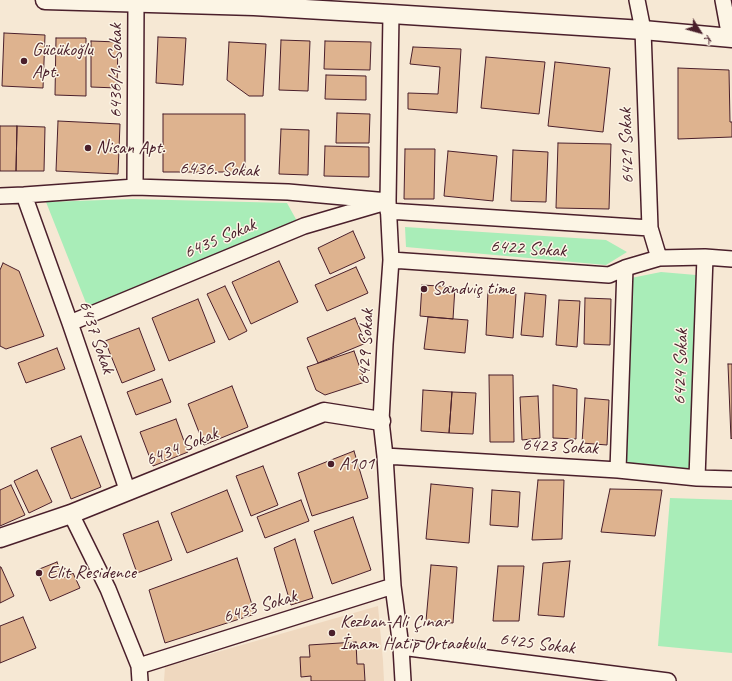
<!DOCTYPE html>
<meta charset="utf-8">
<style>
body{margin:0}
#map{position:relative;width:732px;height:681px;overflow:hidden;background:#f6e8d4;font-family:Caveat,sans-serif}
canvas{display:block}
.north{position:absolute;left:680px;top:12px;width:40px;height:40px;-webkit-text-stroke:3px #fcf5e5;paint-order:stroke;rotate:127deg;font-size:11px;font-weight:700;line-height:16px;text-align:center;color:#4a1f2b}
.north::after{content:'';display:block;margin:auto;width:14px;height:18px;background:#4a1f2b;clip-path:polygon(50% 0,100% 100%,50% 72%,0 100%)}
</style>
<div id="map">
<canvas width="732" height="681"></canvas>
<div class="north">K</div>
</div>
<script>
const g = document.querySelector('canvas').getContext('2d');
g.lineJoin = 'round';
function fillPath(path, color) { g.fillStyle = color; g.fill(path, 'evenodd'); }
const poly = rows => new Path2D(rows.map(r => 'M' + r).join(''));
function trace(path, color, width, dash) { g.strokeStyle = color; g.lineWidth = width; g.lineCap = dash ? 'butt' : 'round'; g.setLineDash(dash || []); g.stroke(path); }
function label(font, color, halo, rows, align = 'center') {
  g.font = font + ' Caveat,sans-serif'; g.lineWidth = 3; g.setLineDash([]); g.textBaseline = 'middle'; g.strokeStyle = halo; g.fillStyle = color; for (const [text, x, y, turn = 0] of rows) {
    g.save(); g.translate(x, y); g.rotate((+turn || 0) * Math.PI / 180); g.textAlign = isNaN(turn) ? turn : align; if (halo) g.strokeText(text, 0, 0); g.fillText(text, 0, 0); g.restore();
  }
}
fillPath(poly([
 [378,606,383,661,384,681,164,681,165,667]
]), '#efd8bf');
fillPath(poly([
 [133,199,287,203,297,221,88,308,46,202],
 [405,227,606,240,627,252,606,265,406,247],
 [661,272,696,275,697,478,618,470,631,278],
 [670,498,732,500,732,653,658,646]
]), '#a9edb8');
const building = poly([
 [4,33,45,35,43,88,2,86,4,33],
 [158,37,186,38,183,85,156,83,158,37],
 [56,38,86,38,86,96,55,95,56,38],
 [281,40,310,41,308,91,279,90,281,40],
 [91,41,118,42,117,88,91,87,91,41],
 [325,41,371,42,370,70,324,69,325,41],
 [229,42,266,44,263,96,249,96,227,80,229,42],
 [413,47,461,49,457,113,408,109,408,93,438,94,440,67,410,64,413,47],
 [486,57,545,62,539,114,481,108,486,57],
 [555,62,610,68,603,132,548,126,555,62],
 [678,68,729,70,730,122,732,122,732,137,678,139,678,68],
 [326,75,366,76,366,100,325,99,326,75],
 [337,113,370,114,369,143,336,143,337,113],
 [163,114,245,114,245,172,163,172,163,114],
 [58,121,120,124,118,174,56,171,58,121],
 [0,126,17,126,16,171,0,171,0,126],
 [17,126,45,127,44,171,16,171,17,126],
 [281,129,309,130,308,175,279,174,281,129],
 [558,143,611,144,609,209,556,208,558,143],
 [325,146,369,147,369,177,324,176,325,146],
 [405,149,435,149,434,199,404,199,405,149],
 [513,150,548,152,546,202,511,201,513,150],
 [448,151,497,156,493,201,444,196,448,151],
 [353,231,365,258,330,274,318,248,353,231],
 [279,261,298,302,251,324,232,282,279,261],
 [3,263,19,271,44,336,6,349,0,346,0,270,3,263],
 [356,267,368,293,327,311,315,285,356,267],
 [422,285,455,287,453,319,420,316,422,285],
 [225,286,247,331,229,340,207,294,225,286],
 [488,291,516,294,513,338,486,335,488,291],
 [525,293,546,295,543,337,521,335,525,293],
 [585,298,611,299,610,345,584,344,585,298],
 [198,299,215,342,169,361,152,318,198,299],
 [559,300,580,301,577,347,556,345,559,300],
 [428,317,468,320,465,353,424,349,428,317],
 [355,318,366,343,318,363,307,338,355,318],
 [139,328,155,370,122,383,105,341,139,328],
 [57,348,65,369,26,383,18,363,57,348],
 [354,351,365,382,325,395,316,390,307,367,354,351],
 [728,364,732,364,732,438,731,439,728,364],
 [489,375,513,375,514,442,490,442,489,375],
 [162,379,171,402,136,415,127,392,162,379],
 [553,385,577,389,576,439,553,438,553,385],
 [232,386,248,427,204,445,188,404,232,386],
 [423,390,452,392,449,433,421,431,423,390],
 [452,392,476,393,473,434,449,433,452,392],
 [538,396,540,438,522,440,520,397,538,396],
 [585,398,609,400,607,445,582,443,585,398],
 [176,419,188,452,153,466,140,432,176,419],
 [81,436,101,487,71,499,51,448,81,436],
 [354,451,368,498,312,516,298,473,354,451],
 [263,466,278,505,251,516,236,476,263,466],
 [37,470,52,502,29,513,14,481,37,470],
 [538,480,564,480,562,539,532,540,538,480],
 [431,484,473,488,469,543,426,539,431,484],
 [11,485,25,515,0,526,0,490,11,485],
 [610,489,662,490,655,536,601,532,610,489],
 [227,490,243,531,187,553,171,513,227,490],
 [492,490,520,492,518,527,490,525,492,490],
 [301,500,309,521,265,538,257,517,301,500],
 [353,517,371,570,332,584,314,531,353,517],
 [158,521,172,560,137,573,123,534,158,521],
 [295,539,313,598,291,605,274,548,295,539],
 [237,558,255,614,165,643,149,590,237,558],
 [570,561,564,617,538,615,543,563,570,561],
 [57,562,63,578,73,573,80,588,50,601,37,570,57,562],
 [431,565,457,567,453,623,426,621,431,565],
 [498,566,524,566,519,621,493,621,498,566],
 [0,567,1,567,14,596,0,603,0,567],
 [23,617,36,648,0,663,0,626,23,617],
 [356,642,357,664,364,664,365,681,311,681,311,676,301,677,300,657,310,657,309,645,356,642]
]);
fillPath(building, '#deb38f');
trace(building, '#4a1f2b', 1);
const minor = poly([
 [637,0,643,30,650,228,659,258],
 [723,0,730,38],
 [391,14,388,201,391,260,385,344,381,421,385,456,393,586,401,647,403,681],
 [135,187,136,3],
 [24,195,70,323,128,492],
 [0,196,24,195,135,187,288,192,388,201],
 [388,211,650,228],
 [391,260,609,275,625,268,659,258,705,257,732,259],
 [70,323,304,226,379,204],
 [385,456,618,470,697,478,732,479],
 [618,470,625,268],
 [697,478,705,257],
 [71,514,108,589,139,666,140,681],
 [401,647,668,681],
 [139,666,393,586]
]);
const tertiary = poly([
 [45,0,254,6,391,14,643,30,732,38],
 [0,538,71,514,324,412,381,421]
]);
trace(minor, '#4a1f2b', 18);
trace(tertiary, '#4a1f2b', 21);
trace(minor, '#fcf5e5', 15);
trace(tertiary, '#fcf5e5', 18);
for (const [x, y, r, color] of [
 [24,61,4,"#4a1f2b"],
 [88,148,4,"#4a1f2b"],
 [424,289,4,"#4a1f2b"],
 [331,464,4,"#4a1f2b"],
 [39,573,4,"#4a1f2b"],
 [332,633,4,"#4a1f2b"]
]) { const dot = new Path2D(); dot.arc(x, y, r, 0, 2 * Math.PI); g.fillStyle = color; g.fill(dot); trace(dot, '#fcf5e5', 1.5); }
label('19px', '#4a1f2b', '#fcf5e5', [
 ["Gücükoğlu",32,50],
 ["Apt.",32,72],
 ["Nisan Apt.",96,148],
 ["Sandviç time",432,289],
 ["A101",339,464],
 ["Elit Residence",47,573],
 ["Kezban-Ali Çınar",340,622],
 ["İmam Hatip Ortaokulu",340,644]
], 'left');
label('19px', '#4a1f2b', '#fcf5e5', [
 ["6436/1. Sokak",116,71,-90],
 ["6421 Sokak",627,146,-92],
 ["6436. Sokak",219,170,2],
 ["6435 Sokak",220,239,-23],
 ["6422 Sokak",528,249,4],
 ["6437 Sokak",96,337,71],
 ["6429 Sokak",366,347,-87],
 ["6424 Sokak",681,367,-88],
 ["6434 Sokak",182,447,-22],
 ["6423 Sokak",560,447,3],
 ["6433 Sokak",260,607,-17],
 ["6425 Sokak",537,644,7]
]);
</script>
